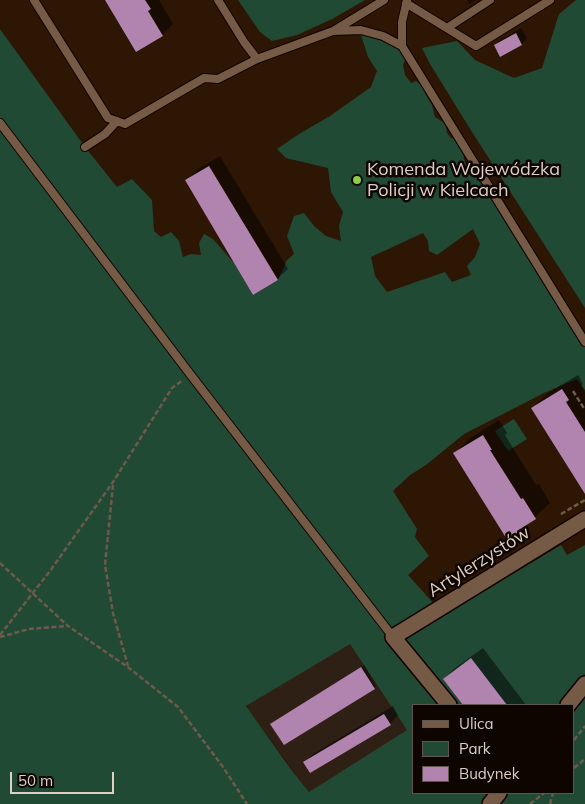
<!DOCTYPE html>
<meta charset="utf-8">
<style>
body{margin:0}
#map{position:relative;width:585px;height:804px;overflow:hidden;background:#2d1604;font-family:Mulish,sans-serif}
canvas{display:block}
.legend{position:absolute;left:412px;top:704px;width:162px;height:90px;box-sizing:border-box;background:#0e0501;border:1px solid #61564f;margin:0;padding:6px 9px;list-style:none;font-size:15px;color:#decfc3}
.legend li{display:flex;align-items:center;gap:10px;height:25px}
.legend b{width:25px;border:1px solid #61564f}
.scale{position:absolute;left:10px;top:772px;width:104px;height:22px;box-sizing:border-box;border:2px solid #decfc3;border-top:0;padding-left:6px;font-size:15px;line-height:18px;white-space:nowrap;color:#decfc3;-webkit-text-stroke:4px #0e0501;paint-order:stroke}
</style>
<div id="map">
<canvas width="585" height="804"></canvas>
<ul class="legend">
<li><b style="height:6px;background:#755a45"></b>Ulica</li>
<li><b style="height:14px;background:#214a34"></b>Park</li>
<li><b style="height:14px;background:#b184b0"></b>Budynek</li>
</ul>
<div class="scale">50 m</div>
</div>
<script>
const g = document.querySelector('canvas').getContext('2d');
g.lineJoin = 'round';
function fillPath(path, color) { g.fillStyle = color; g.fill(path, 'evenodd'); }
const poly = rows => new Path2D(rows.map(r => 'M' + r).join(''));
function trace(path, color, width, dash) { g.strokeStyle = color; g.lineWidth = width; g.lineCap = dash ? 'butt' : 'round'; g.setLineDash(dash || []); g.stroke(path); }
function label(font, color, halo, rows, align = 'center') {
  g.font = font + ' Mulish,sans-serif'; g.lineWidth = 5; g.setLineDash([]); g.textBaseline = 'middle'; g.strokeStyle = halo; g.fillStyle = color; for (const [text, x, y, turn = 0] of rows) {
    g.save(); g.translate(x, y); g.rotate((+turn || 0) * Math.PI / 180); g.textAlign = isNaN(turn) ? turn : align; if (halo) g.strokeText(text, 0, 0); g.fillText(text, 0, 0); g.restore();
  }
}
fillPath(poly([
 [350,643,407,730,309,792,246,706]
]), '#2f2015');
fillPath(poly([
 [238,0,365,0,332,19,297,35,272,41,260,32],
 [576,0,585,0,585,308,472,132,430,64,422,48,457,41,475,60,514,78,542,68,559,14],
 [0,29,85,147,117,187,132,179,152,200,154,231,161,237,171,232,179,241,183,257,191,254,201,255,199,243,204,234,213,239,234,263,253,295,278,280,287,260,294,254,287,236,294,216,304,213,314,226,326,236,341,241,339,226,343,212,331,192,328,168,286,158,277,149,299,134,330,116,371,87,377,71,368,57,361,35,391,43,406,57,403,65,405,75,411,83,416,81,423,86,425,93,432,105,435,117,445,123,447,133,451,138,456,139,462,149,465,163,474,166,585,344,585,390,577,379,544,393,464,434,426,465,410,475,393,491,417,529,415,537,429,556,408,575,444,615,561,545,567,555,585,545,585,674,560,705,414,705,414,793,491,793,482,804,0,804],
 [473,229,480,244,475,257,467,266,471,275,452,282,445,272,387,292,375,276,371,257,423,233,428,241,429,251,437,255],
 [350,644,407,730,309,792,290,768,246,706],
 [514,419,527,439,508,451,495,431],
 [585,697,585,804,500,804,509,793,574,793,574,712]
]), '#214a34');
fillPath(poly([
 [106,0,159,0,173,24,162,35,137,50],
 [467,0,475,0,469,4],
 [521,28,527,38,522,44,501,56,495,45,501,40],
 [220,156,288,269,277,279,187,180,198,169],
 [578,375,583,384,581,386,585,392,585,491,533,408,548,393],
 [499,420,507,433,505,435,536,485,539,484,550,503,518,533,455,453,470,438],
 [483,648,526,705,464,705,444,679,455,668],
 [364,665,376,686,374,688,271,724],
 [393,706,398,715,390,724,305,762,313,754]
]), '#0007');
fillPath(poly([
 [105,0,145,0,151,9,148,11,163,36,136,52],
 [516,33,522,45,500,57,494,45],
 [209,166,278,280,253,295,185,180],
 [562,389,569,400,566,402,585,432,585,494,531,408],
 [483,435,492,450,490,450,521,499,523,498,536,519,517,531,519,534,508,541,453,453],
 [471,658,507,705,463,705,443,679],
 [361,667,375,689,284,745,270,724],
 [384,714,391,725,310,773,303,762]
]), '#b184b0');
const service = poly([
 [34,0,108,118,125,124,204,78,218,79,257,59,333,31,361,30,383,36,402,46,585,342],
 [218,0,244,42,257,59],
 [406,3,476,46,550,0],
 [447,28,490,0],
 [335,30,384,0],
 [402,46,402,22,407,0],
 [0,123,190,374,393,637],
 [85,147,105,134,117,121]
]);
const minor = poly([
 [449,705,393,637,585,519],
 [568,705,585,684],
 [490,804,499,793]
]);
trace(service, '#140200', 10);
trace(minor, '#140200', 18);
trace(poly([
 [573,391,585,410],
 [113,485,105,565,113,613,128,666],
 [561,514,585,500],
 [0,563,68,626,129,668,178,707,223,767,247,804],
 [0,635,50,571,113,482,172,388,183,380],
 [0,637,29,629,67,626],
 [574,740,585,726],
 [574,768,585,759],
 [530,804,544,793],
 [550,804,553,793]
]), '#6e5a4a', 2.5, [5, 2.5]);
trace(service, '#755a45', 8);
trace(minor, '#755a45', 15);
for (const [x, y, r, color] of [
 [357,180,5,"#8bce46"]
]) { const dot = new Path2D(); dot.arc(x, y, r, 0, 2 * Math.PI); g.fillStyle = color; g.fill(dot); trace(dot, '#0e0501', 2); }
label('18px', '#decfc3', '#0e0501', [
 ["Komenda Wojewódzka",367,170],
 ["Policji w Kielcach",367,191]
], 'left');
label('18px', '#decfc3', '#0e0501', [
 ["Artylerzystów",479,562,-32]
]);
</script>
